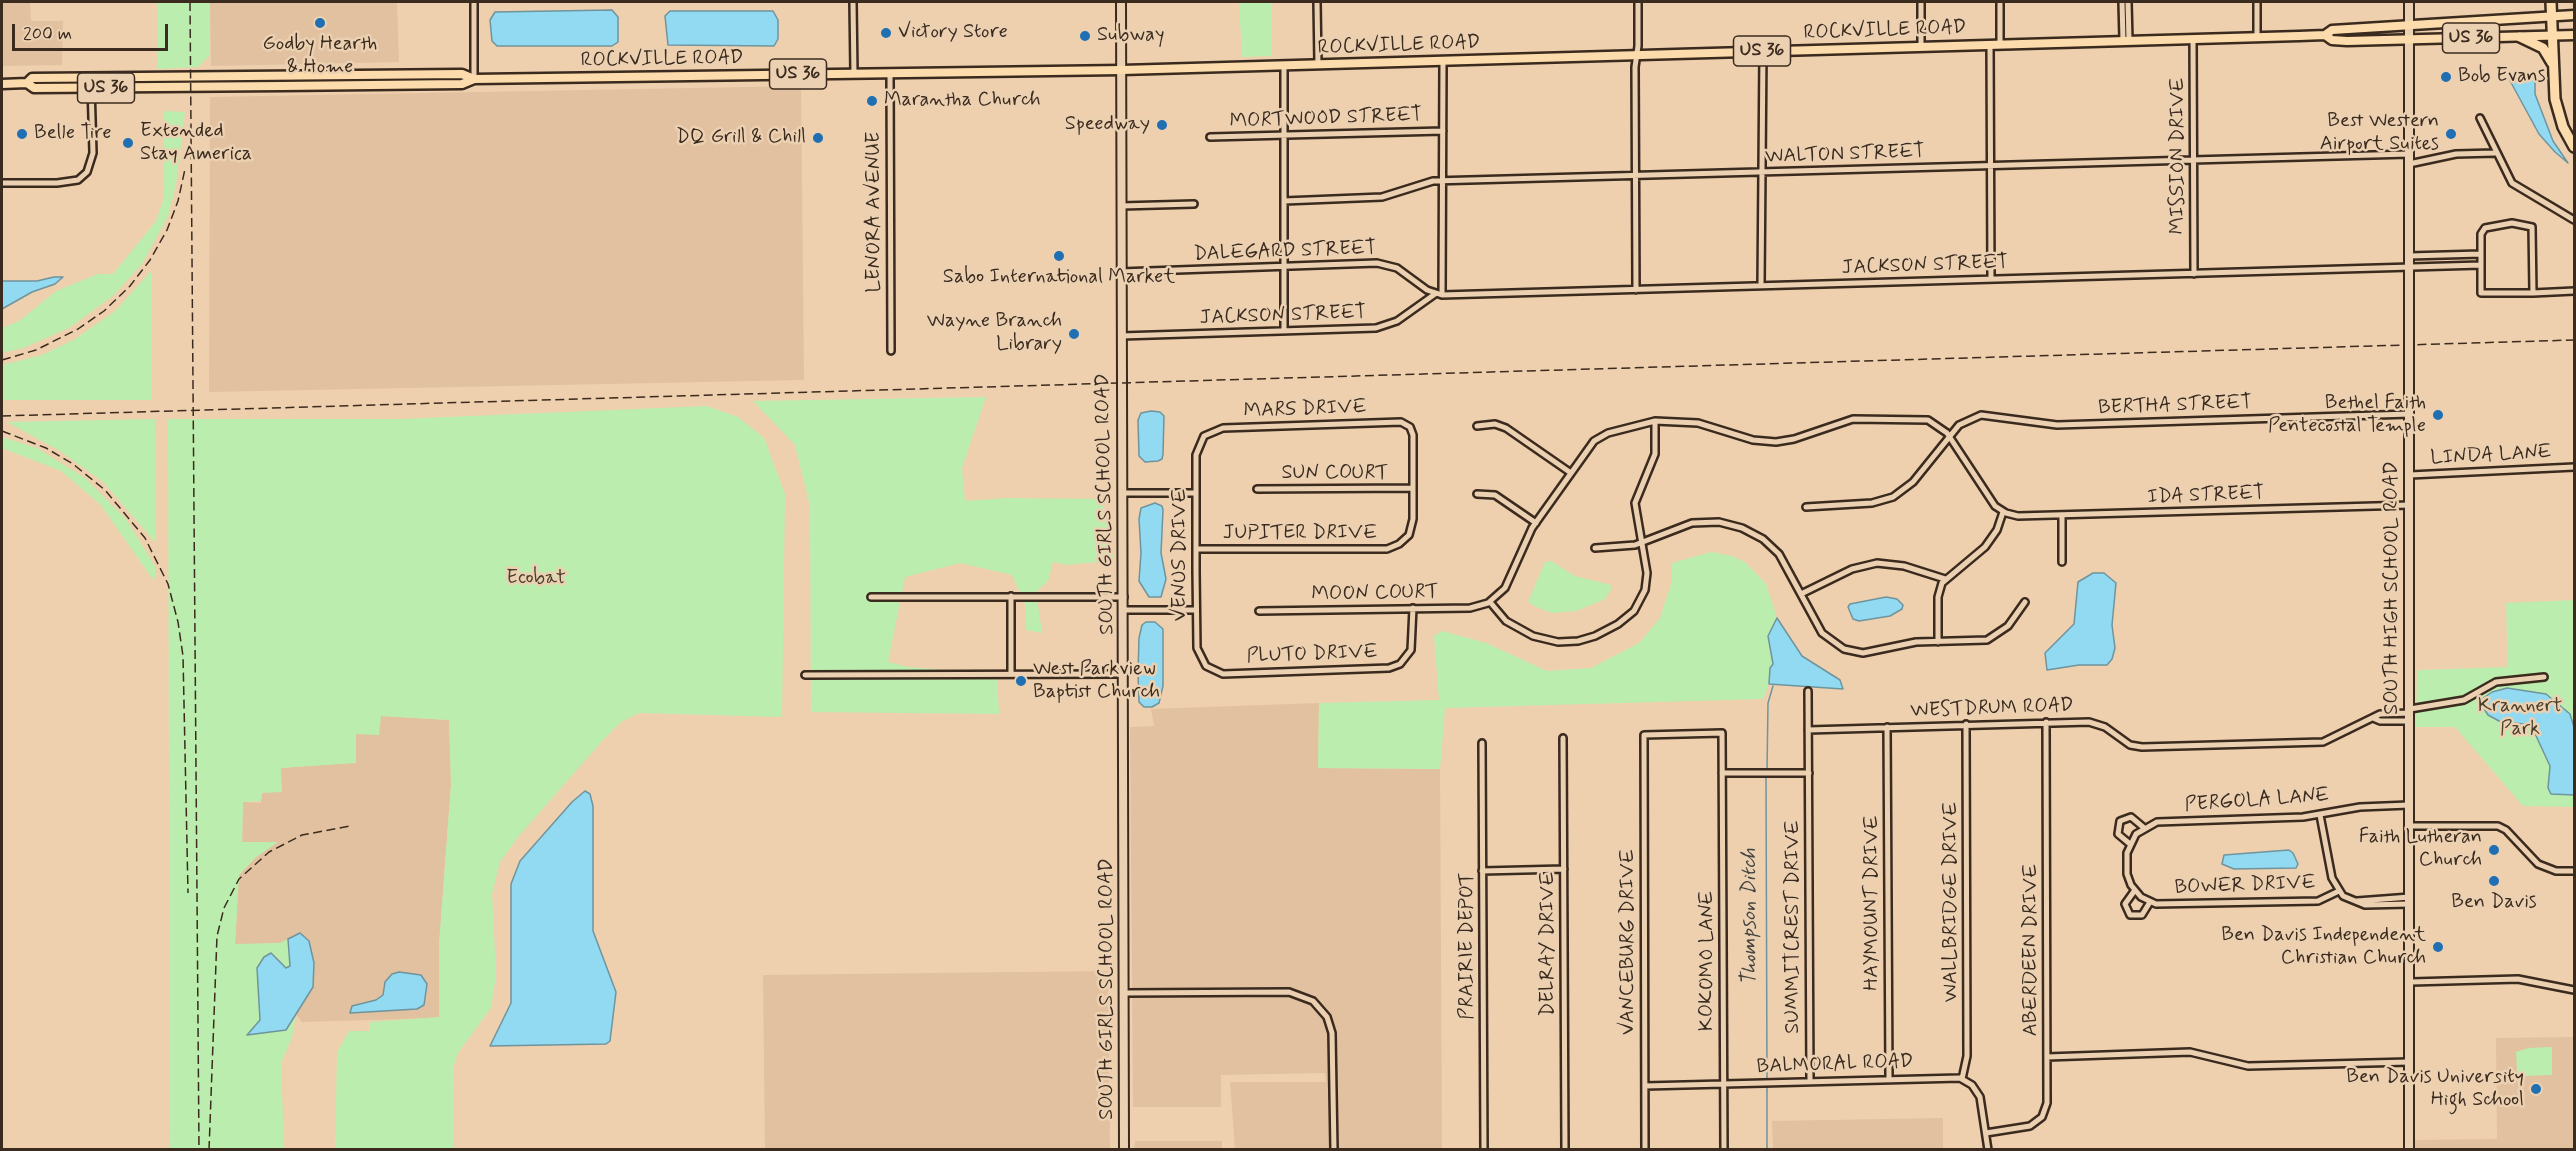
<!DOCTYPE html>
<style>
body{margin:0}
#map{position:relative;width:2576px;height:1151px;overflow:hidden;background:#eed0ae;font-family:Mynerve,sans-serif}
canvas{display:block}
.frame{position:absolute;inset:0;border:3px solid #3b2a1e;pointer-events:none}
.scale{position:absolute;left:12px;top:24px;width:156px;height:27px;box-sizing:border-box;border:3px solid #3b2a1e;border-top:0;padding-left:8px;font-size:18px;line-height:21px;white-space:nowrap;color:#3b2a1e;-webkit-text-stroke:4px #ebd1b2;paint-order:stroke}
</style>
<div id="map">
<canvas width="2576" height="1151"></canvas>
<div class="frame"></div>
<div class="scale">200 m</div>
</div>
<script>
const g = document.querySelector('canvas').getContext('2d');
g.lineJoin = 'round';
function fillPath(path, color) { g.fillStyle = color; g.fill(path, 'evenodd'); }
const poly = rows => new Path2D(rows.map(r => 'M' + r).join(''));
function trace(path, color, width, dash) { g.strokeStyle = color; g.lineWidth = width; g.lineCap = dash ? 'butt' : 'round'; g.setLineDash(dash || []); g.stroke(path); }
function label(font, color, halo, rows, align = 'center') {
  g.font = font + ' Mynerve,sans-serif'; g.lineWidth = 5; g.setLineDash([]); g.textBaseline = 'middle'; g.strokeStyle = halo; g.fillStyle = color; for (const [text, x, y, turn = 0] of rows) {
    g.save(); g.translate(x, y); g.rotate((+turn || 0) * Math.PI / 180); g.textAlign = isNaN(turn) ? turn : align; if (halo) g.strokeText(text, 0, 0); g.fillText(text, 0, 0); g.restore();
  }
}
fillPath(poly([
 [2,2,30,2,31,21,63,21,62,65,2,66],
 [210,2,397,2,399,62,211,66],
 [801,86,804,380,209,392,210,97],
 [1319,703,1318,768,1440,769,1442,1149,1235,1149,1230,1082,1326,1082,1325,1073,1221,1075,1221,1107,1133,1107,1130,727,1154,726,1151,709],
 [381,716,449,720,451,784,439,945,439,1018,302,1022,296,1014,313,987,314,963,300,934,280,943,235,945,239,875,255,858,277,842,242,843,243,802,261,803,261,793,281,768,356,762,356,734],
 [1108,971,1110,1149,765,1149,763,975],
 [2574,1037,2574,1149,2413,1149,2413,1140,2497,1139,2496,1038],
 [1943,1118,1943,1149,1773,1149,1772,1121],
 [1135,1141,1222,1141,1222,1149,1134,1149]
]), '#e1c19f');
fillPath(poly([
 [157,2,210,2,210,55,198,67,158,69],
 [1239,2,1272,2,1272,56,1242,57],
 [164,111,185,112,176,184,168,216,142,264,113,296,69,328,23,348,2,353,2,328,19,321,56,291,98,274,113,274,156,221,164,198],
 [152,270,152,400,2,400,2,365,42,355,75,339,115,311],
 [986,397,962,468,965,501,1006,498,1102,499,1114,560,1067,565,1053,562,1048,581,1036,592,1042,633,1026,630,1026,607,1012,575,960,563,905,577,888,662,908,667,997,674,999,714,811,712,810,506,795,445,753,401],
 [707,406,738,417,764,438,785,494,782,717,639,713,621,722,603,740,518,837,500,862,492,894,496,975,491,1008,458,1053,454,1065,453,1149,335,1149,337,1052,349,1031,369,1031,369,1022,439,1017,439,945,451,784,449,720,381,716,379,735,356,734,356,763,281,768,282,792,262,793,261,801,243,802,242,842,278,842,255,858,239,875,235,944,280,943,288,939,291,966,286,968,277,957,264,957,257,966,260,1020,247,1034,286,1030,296,1014,292,1038,281,1063,284,1149,170,1149,168,419,400,419],
 [155,419,156,543,103,482,60,451,7,422],
 [2,437,37,448,85,478,126,519,156,568,154,581,100,504,61,471,2,448],
 [1711,552,1732,556,1745,562,1766,584,1777,618,1768,636,1773,664,1769,684,1763,699,1445,708,1440,769,1318,768,1319,703,1439,700,1434,636,1442,631,1486,643,1547,671,1591,668,1639,643,1660,618,1672,581,1672,563],
 [1551,561,1575,576,1611,585,1611,589,1605,599,1576,611,1552,613,1536,607,1528,602,1545,562],
 [2574,600,2574,807,2523,806,2455,727,2416,727,2417,670,2508,667,2506,603],
 [2552,1047,2552,1075,2523,1076,2517,1071,2516,1052,2528,1048]
]), '#bbeeae');
const water = poly([
 [612,10,618,17,618,42,612,46,497,46,492,41,490,20,495,12,612,10],
 [670,11,773,11,778,20,778,39,774,46,668,45,665,16,670,11],
 [2514,72,2535,75,2535,94,2553,141,2568,163,2555,152,2539,134,2508,77,2514,72],
 [54,277,63,277,55,284,32,292,2,309,2,281,37,281,54,277],
 [1151,411,1160,412,1164,416,1163,454,1162,459,1158,461,1145,462,1139,456,1138,420,1141,413,1151,411],
 [1155,503,1162,506,1163,510,1161,553,1166,579,1161,597,1149,597,1139,581,1141,553,1139,519,1141,508,1155,503],
 [2093,573,2104,573,2116,583,2112,625,2115,648,2112,659,2107,665,2079,665,2047,670,2045,653,2074,624,2078,582,2093,573],
 [1886,597,1897,599,1903,605,1902,609,1890,616,1859,621,1853,619,1848,607,1850,604,1886,597],
 [1777,618,1802,656,1840,680,1843,689,1769,684,1770,668,1773,664,1768,636,1777,618],
 [1146,622,1155,622,1163,629,1163,686,1159,703,1152,707,1144,707,1139,702,1138,672,1139,638,1142,625,1146,622],
 [2507,688,2546,694,2570,714,2574,727,2574,795,2551,794,2548,788,2550,766,2531,725,2499,721,2488,715,2479,701,2492,692,2507,688],
 [585,791,590,794,593,806,593,931,616,992,610,1041,606,1044,490,1046,511,1003,511,884,520,861,572,802,585,791],
 [2289,850,2293,853,2298,864,2296,868,2234,869,2222,864,2224,855,2289,850],
 [300,933,309,941,314,963,313,987,286,1030,247,1035,260,1020,257,968,264,957,271,953,286,968,290,966,288,939,300,933],
 [399,972,421,975,427,984,424,1005,417,1009,350,1013,352,1006,376,1000,383,995,385,982,392,974,399,972]
]);
fillPath(water, '#91daf2');
trace(water, '#6f949d', 1.5);
trace(poly([
 [1767,771,1768,703,1773,686],
 [1766,776,1767,1080],
 [1767,1150,1767,1085]
]), '#6f949d', 1.5);
const street = poly([
 [474,2,474,79],
 [853,2,854,74],
 [1317,2,1318,65],
 [1921,2,1921,47],
 [2000,2,2000,44],
 [2122,2,2123,40],
 [2128,2,2129,40],
 [2257,2,2257,37],
 [2193,39,2194,274],
 [1990,45,1991,279],
 [1284,65,1284,331],
 [890,73,891,351],
 [2480,118,2512,183,2574,220],
 [1210,137,1443,131],
 [2409,164,2456,154,2495,153],
 [2,183,57,183,78,180,87,172,93,153,91,85],
 [1284,201,1382,197,1433,181,2409,154],
 [1121,206,1194,204],
 [2409,256,2481,254],
 [1120,272,1377,263,1397,268,1427,290,1442,295,2481,265],
 [1761,286,1763,51],
 [1636,290,1635,67,1638,46,1638,2],
 [2533,293,2532,227,2512,223,2485,228,2481,234,2481,293,2533,293,2574,291],
 [1442,295,1443,61],
 [1121,336,1376,328,1397,321,1435,294],
 [1477,426,1495,424,1506,428,1571,473],
 [2410,475,2574,467],
 [1257,489,1413,488],
 [1124,493,1196,493],
 [1477,494,1495,495,1536,523],
 [1806,507,1872,503,1893,497,1913,482,1959,425,1981,415,2057,425,2410,414],
 [2062,515,2062,562],
 [1595,548,1635,545,1692,523,1719,522,1742,528,1763,539,1779,554,1822,633,1844,649,1863,653,1916,642,1987,640,2008,626,2025,602],
 [1196,549,1387,549,1399,544,1409,535,1413,519,1413,435,1410,427,1401,422,1223,428,1204,436,1196,455,1196,571,1197,648,1206,666,1223,674,1389,668,1400,664,1411,650,1413,608],
 [1801,594,1852,569,1877,563,1904,566,1945,579],
 [871,597,1124,597],
 [1490,602,1506,621,1533,636,1558,642,1578,641,1595,636,1618,624,1634,611,1645,590,1647,573,1635,503,1655,454,1655,421],
 [1124,610,1196,610],
 [1259,611,1470,608,1488,603,1505,588,1532,528,1594,441,1608,433,1655,421,1698,423,1753,440,1776,442,1794,439,1853,419,1928,420,1947,433,1995,506,2006,513,2018,516,2410,505],
 [1938,642,1938,597,1942,583,1985,547,1997,530,2003,512],
 [1011,674,1011,596],
 [805,675,1124,674],
 [1808,691,1810,1081],
 [2410,709,2464,700,2496,682,2544,677],
 [2373,718,2380,721,2410,721],
 [1887,727,1889,1079],
 [1808,730,2089,722,2105,727,2130,745,2142,747,2323,742,2380,714,2410,713],
 [1563,738,1565,1150],
 [1482,743,1484,1150],
 [1722,773,1809,773],
 [2320,815,2332,878,2343,896,2365,905,2410,904],
 [2409,826,2498,826,2506,830,2538,864,2556,871,2574,871],
 [2130,844,2118,834,2120,821,2131,817,2143,827],
 [1482,871,1564,869],
 [2135,890,2125,904,2130,915,2142,915,2150,902],
 [2339,891,2318,901,2156,904,2141,897,2131,885,2127,874,2127,853,2136,834,2157,822,2303,817,2360,807,2409,805],
 [2357,901,2410,897],
 [2411,982,2518,979,2574,990],
 [1124,993,1289,992,1313,1001,1327,1017,1332,1033,1334,1150],
 [2047,1057,2190,1052,2248,1066,2409,1062],
 [1962,1079,1967,1056,1966,724],
 [1645,1086,1960,1078,1972,1085,1980,1097,1988,1150],
 [1986,1133,2030,1126,2042,1117,2047,1103,2046,722],
 [1645,1150,1644,735,1722,733,1724,1150]
]);
const secondary = poly([
 [1121,2,1124,1150],
 [2409,2,2409,307],
 [2409,1150,2409,367]
]);
const primary = poly([
 [2325,35,2332,40,2347,41,2574,35],
 [27,83,32,78,462,74,474,79],
 [2,84,27,83,34,88,282,86,462,84,474,79,1122,70,2299,36,2325,35,2332,30,2574,15]
]);
const highway = poly([
 [2551,2,2555,99,2563,127,2574,147],
 [2520,37,2543,48,2552,63]
]);
trace(street, '#3b2a1e', 10);
trace(secondary, '#3b2a1e', 12);
trace(primary, '#3b2a1e', 13);
trace(highway, '#3b2a1e', 14);
trace(street, '#ebd1b2', 5);
trace(secondary, '#ebd1b2', 8);
trace(primary, '#fcdcac', 8);
trace(highway, '#fcdcac', 9);
trace(poly([
 [190,2,199,1150],
 [2,360,36,350,78,329,104,311,130,286,150,260,167,230,178,201,185,169],
 [2,416,2574,340],
 [2,431,46,448,73,464,105,490,145,538,168,584,178,622,183,656,188,893],
 [209,1150,217,936,224,908,239,879,269,852,302,835,350,826]
]), '#3b2a1e', 1.5, [9, 4.5]);
const secondaryBridge = poly([
 [2409,307,2409,367]
]);
trace(secondaryBridge, '#3b2a1e', 12, []);
trace(secondaryBridge, '#ebd1b2', 8);
for (const [x, y, r, color] of [
 [320,23,6,"#1f6fb2"],
 [886,33,6,"#1f6fb2"],
 [1085,36,6,"#1f6fb2"],
 [2446,77,6,"#1f6fb2"],
 [872,101,6,"#1f6fb2"],
 [1162,125,6,"#1f6fb2"],
 [22,134,6,"#1f6fb2"],
 [2451,134,6,"#1f6fb2"],
 [818,138,6,"#1f6fb2"],
 [128,143,6,"#1f6fb2"],
 [1059,256,6,"#1f6fb2"],
 [1074,334,6,"#1f6fb2"],
 [2438,415,6,"#1f6fb2"],
 [1021,681,6,"#1f6fb2"],
 [2494,850,6,"#1f6fb2"],
 [2494,881,6,"#1f6fb2"],
 [2438,947,6,"#1f6fb2"],
 [2536,1089,6,"#1f6fb2"]
]) { const dot = new Path2D(); dot.arc(x, y, r, 0, 2 * Math.PI); g.fillStyle = color; g.fill(dot); trace(dot, '#ebd1b2', 2); }
for (const [x, y, w] of [
 [2471,38,57],
 [1762,51,57],
 [798,74,57],
 [106,88,57]
]) { const box = new Path2D(); box.roundRect(x - w / 2, y - 15, w, 30, 4.5); g.fillStyle = '#ebd1b2'; g.fill(box); trace(box, '#3b2a1e', 1.5); }
label('bold 18px', '#3b2a1e', null, [
 ["US 36",2471,38],
 ["US 36",1762,51],
 ["US 36",798,74],
 ["US 36",106,88]
]);
label('20px', '#3b2a1e', '#ebd1b2', [
 ["ROCKVILLE ROAD",1885,31,-2],
 ["ROCKVILLE ROAD",1399,46,-2],
 ["ROCKVILLE ROAD",662,60,-1],
 ["MORTWOOD STREET",1326,119,-2],
 ["WALTON STREET",1845,155,-2],
 ["MISSION DRIVE",2179,156,-90],
 ["LENORA AVENUE",875,212,-90],
 ["DALEGARD STREET",1285,252,-2],
 ["JACKSON STREET",1925,266,-2],
 ["JACKSON STREET",1283,316,-2],
 ["BERTHA STREET",2175,406,-2],
 ["MARS DRIVE",1305,410,-2],
 ["LINDA LANE",2491,456,-3],
 ["SUN COURT",1335,474],
 ["IDA STREET",2206,496,-2],
 ["SOUTH GIRLS SCHOOL ROAD",1106,504,-91],
 ["JUPITER DRIVE",1300,534],
 ["VENUS DRIVE",1181,555,-90],
 ["SOUTH HIGH SCHOOL ROAD",2393,588,-90],
 ["MOON COURT",1375,594,-1],
 ["PLUTO DRIVE",1312,655,-2],
 ["WESTDRUM ROAD",1992,709,-2],
 ["PERGOLA LANE",2257,801,-4],
 ["BOWER DRIVE",2245,886,-2],
 ["WALLBRIDGE DRIVE",1952,902,-90],
 ["HAYMOUNT DRIVE",1873,903,-90],
 ["SUMMITCREST DRIVE",1794,927,-90],
 ["VANCEBURG DRIVE",1629,942,-90],
 ["DELRAY DRIVE",1549,944,-90],
 ["PRAIRIE DEPOT",1468,946,-90],
 ["ABERDEEN DRIVE",2032,950,-90],
 ["KOKOMO LANE",1708,961,-90],
 ["SOUTH GIRLS SCHOOL ROAD",1108,989,-90],
 ["BALMORAL ROAD",1835,1065,-2]
]);
label('20px', '#3b2a1e', '#ebd1b2', [
 ["Victory Store",898,33,"left"],
 ["Subway",1097,36,"left"],
 ["Godby Hearth",320,45,"center"],
 ["& Home",320,68,"center"],
 ["Bob Evans",2458,77,"left"],
 ["Marantha Church",884,101,"left"],
 ["Best Western",2439,122],
 ["Airport Suites",2439,145],
 ["Speedway",1150,125],
 ["Extended",140,132,"left"],
 ["Stay America",140,155,"left"],
 ["Belle Tire",34,134,"left"],
 ["DQ Grill & Chill",806,138],
 ["Sabo International Market",1059,278,"center"],
 ["Wayne Branch",1062,322],
 ["Library",1062,345],
 ["Bethel Faith",2426,404],
 ["Pentecostal Temple",2426,427],
 ["West Parkview",1033,670,"left"],
 ["Baptist Church",1033,693,"left"],
 ["Faith Lutheran",2482,838],
 ["Church",2482,861],
 ["Ben Davis",2494,903,"center"],
 ["Ben Davis Independent",2426,936],
 ["Christian Church",2426,959],
 ["Ben Davis University",2524,1078],
 ["High School",2524,1101]
], 'right');
label('20px', '#483e2c', '#ebd1b2', [
 ["Ecobat",536,579],
 ["Krannert",2520,707],
 ["Park",2520,730]
]);
label('italic 21px', '#48443e', '#ebd1b2', [
 ["Thompson Ditch",1751,917,-90]
]);
</script>
